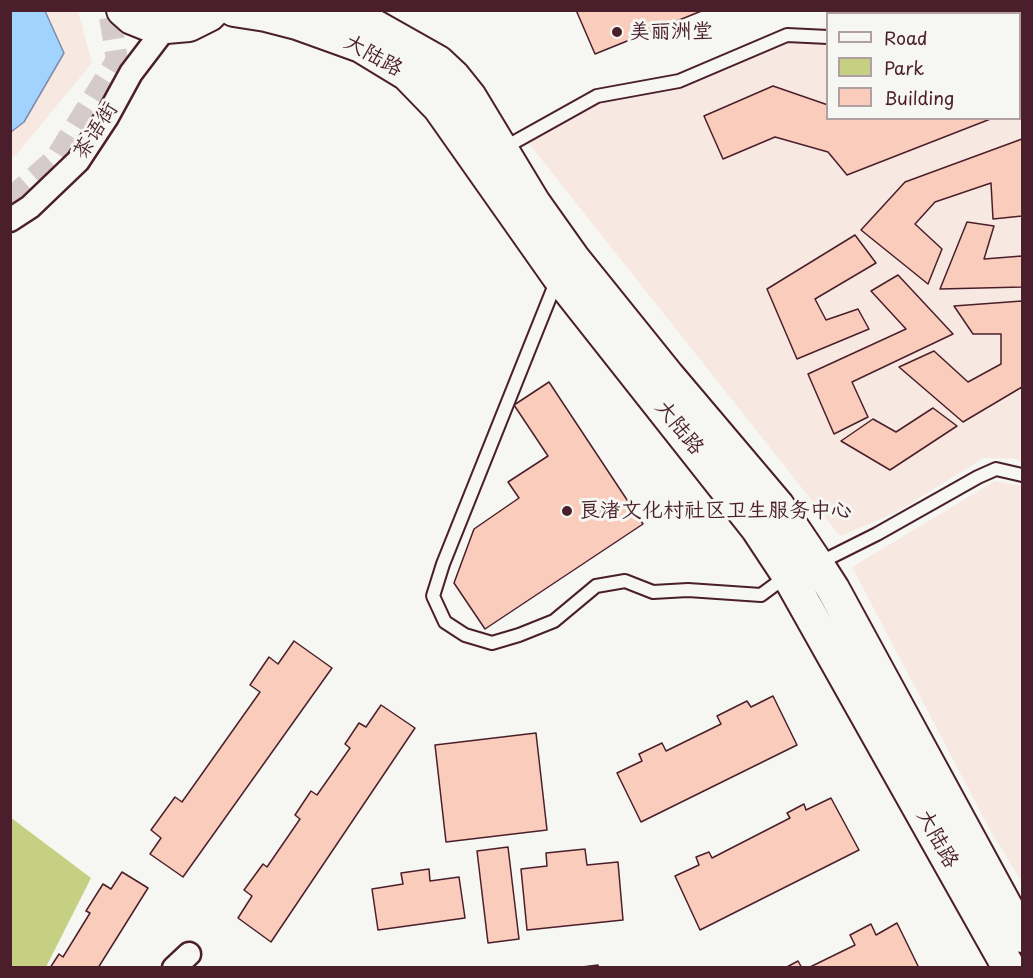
<!DOCTYPE html>
<meta charset="utf-8">
<style>
body{margin:0}
#map{position:relative;width:1033px;height:978px;overflow:hidden;background:#f6f6f2;font-family:"Playpen Sans",sans-serif}
canvas{display:block}
.frame{position:absolute;inset:0;border:12px solid #4a1f2b;pointer-events:none}
.legend{position:absolute;left:826px;top:12px;width:195px;height:108px;box-sizing:border-box;background:#f6f6f2;border:2px solid #b1a0a2;margin:0;padding:8px 10px;list-style:none;font-size:18px;color:#4a1f2b}
.legend li{display:flex;align-items:center;gap:12px;height:30px}
.legend b{width:30px;border:2px solid #b1a0a2}
</style>
<div id="map">
<canvas width="1033" height="978"></canvas>
<div class="frame"></div>
<ul class="legend">
<li><b style="height:8px;background:#f6f6f2"></b>Road</li>
<li><b style="height:16px;background:#c5d083"></b>Park</li>
<li><b style="height:16px;background:#f9ccbc"></b>Building</li>
</ul>
</div>
<script>
const g = document.querySelector('canvas').getContext('2d');
g.lineJoin = 'round';
function fillPath(path, color) { g.fillStyle = color; g.fill(path, 'evenodd'); }
const poly = rows => new Path2D(rows.map(r => 'M' + r).join(''));
function trace(path, color, width, dash) { g.strokeStyle = color; g.lineWidth = width; g.lineCap = dash ? 'butt' : 'round'; g.setLineDash(dash || []); g.stroke(path); }
function label(font, color, halo, rows, align = 'center') {
  g.font = font + ' "Playpen Sans","LXGW WenKai TC",sans-serif'; g.lineWidth = 6; g.setLineDash([]); g.textBaseline = 'middle'; g.strokeStyle = halo; g.fillStyle = color; for (const [text, x, y, turn = 0] of rows) {
    g.save(); g.translate(x, y); g.rotate((+turn || 0) * Math.PI / 180); g.textAlign = isNaN(turn) ? turn : align; if (halo) g.strokeText(text, 0, 0); g.fillText(text, 0, 0); g.restore();
  }
}
fillPath(poly([
 [861,10,1022,11,1022,463,1016,459,984,458,895,513,840,536,519,131,593,89,673,74,785,29,816,29,827,27,828,118,1020,118,1020,14,860,13],
 [11,11,78,11,92,63,16,155,11,159],
 [995,481,1022,486,1022,882,990,830,852,567]
]), '#f7e9e2');
fillPath(poly([
 [10,817,91,878,46,967,11,967]
]), '#c5d083');
const water = poly([
 [11,10,45,11,64,53,24,122,11,132,11,10]
]);
fillPath(water, '#a2d3ff');
trace(water, '#7f8baa', 1.5);
const building = poly([
 [576,10,704,10,595,54,576,10],
 [924,10,1022,10,1022,36,1020,37,1020,14,925,14,924,10],
 [1022,48,1022,107,1020,108,1020,49,1022,48],
 [773,86,828,105,828,118,993,118,847,175,828,152,775,137,723,159,704,116,773,86],
 [1022,139,1022,216,993,219,991,183,935,202,915,224,942,249,928,284,861,230,905,182,1022,139],
 [967,222,994,226,984,259,1022,256,1022,287,940,289,967,222],
 [855,235,876,263,815,299,826,320,858,309,869,329,797,359,767,289,855,235],
 [898,275,953,334,852,382,868,417,834,434,808,374,906,329,871,291,898,275],
 [1022,301,1022,387,963,422,899,367,934,351,968,382,1001,364,1001,334,973,334,954,306,1022,301],
 [549,382,643,524,485,629,454,583,474,529,519,498,508,482,548,456,514,405,549,382],
 [933,408,957,426,890,470,841,441,873,419,896,432,933,408],
 [294,641,332,668,183,877,150,854,161,838,151,830,175,797,182,802,260,692,250,685,269,657,278,664,294,641],
 [773,696,797,745,641,822,617,773,642,761,639,754,662,743,666,751,721,724,717,716,747,701,751,707,773,696],
 [381,705,415,728,271,942,238,918,252,896,244,890,263,864,267,867,300,819,295,815,311,791,317,795,350,748,345,744,359,723,366,727,381,705],
 [536,733,547,830,446,842,435,745,536,733],
 [831,798,859,850,700,930,675,876,699,865,696,857,709,852,712,858,790,818,787,813,804,804,806,810,831,798],
 [508,847,519,939,488,943,477,851,508,847],
 [585,849,587,865,618,862,623,920,527,930,521,869,547,866,546,853,585,849],
 [429,869,430,881,459,877,465,918,378,930,372,889,403,884,401,873,429,869],
 [122,872,148,888,98,968,50,968,59,954,63,957,90,913,86,911,103,884,111,889,122,872],
 [897,923,919,968,808,968,855,945,850,935,871,924,876,935,897,923],
 [798,961,802,968,785,968,798,961],
 [598,965,599,968,574,968,598,965]
]);
fillPath(building, '#f9ccbc');
trace(building, '#4a1f2b', 1.5);
trace(poly([
 [10,199,56,158,117,60,109,10]
]), '#d4cbca', 22, [22, 11]);
const service = poly([
 [869,14,870,10],
 [502,149,597,96,679,81,787,35,828,37],
 [558,277,443,564,433,596,445,622,465,635,492,643,519,635,554,621,596,586,625,581,653,592,688,590,761,595,788,575],
 [819,563,877,534,978,477,996,469,1022,475]
]);
const minor = poly([
 [10,220,30,207,78,161,107,117,131,73,166,27],
 [174,968,189,954]
]);
const secondary = poly([
 [123,10,132,18,147,24,166,27,189,25,209,15,214,10],
 [234,10,266,15,297,23,361,46,407,74,439,107,558,276,757,528,788,575,1009,968],
 [325,10,376,27,438,62,454,77,470,97,534,203,573,258,668,376,778,506,817,564,833,589,1022,936]
]);
trace(service, '#4a1f2b', 16);
trace(minor, '#4a1f2b', 27);
trace(secondary, '#4a1f2b', 36);
trace(service, '#f6f6f2', 12);
trace(minor, '#f6f6f2', 22);
trace(secondary, '#f6f6f2', 32);
for (const [x, y, r, color] of [
 [617,32,6,"#4a1f2b"],
 [567,511,6,"#4a1f2b"]
]) { const dot = new Path2D(); dot.arc(x, y, r, 0, 2 * Math.PI); g.fillStyle = color; g.fill(dot); trace(dot, '#f6f6f2', 2); }
label('21px', '#4a1f2b', '#f6f6f2', [
 ["美丽洲堂",629,32],
 ["良渚文化村社区卫生服务中心",579,511]
], 'left');
label('21px', '#4a1f2b', '#f6f6f2', [
 ["大陆路",373,56,29],
 ["茶语街",96,131,-57],
 ["大陆路",679,428,51],
 ["大陆路",937,839,61]
]);
</script>
